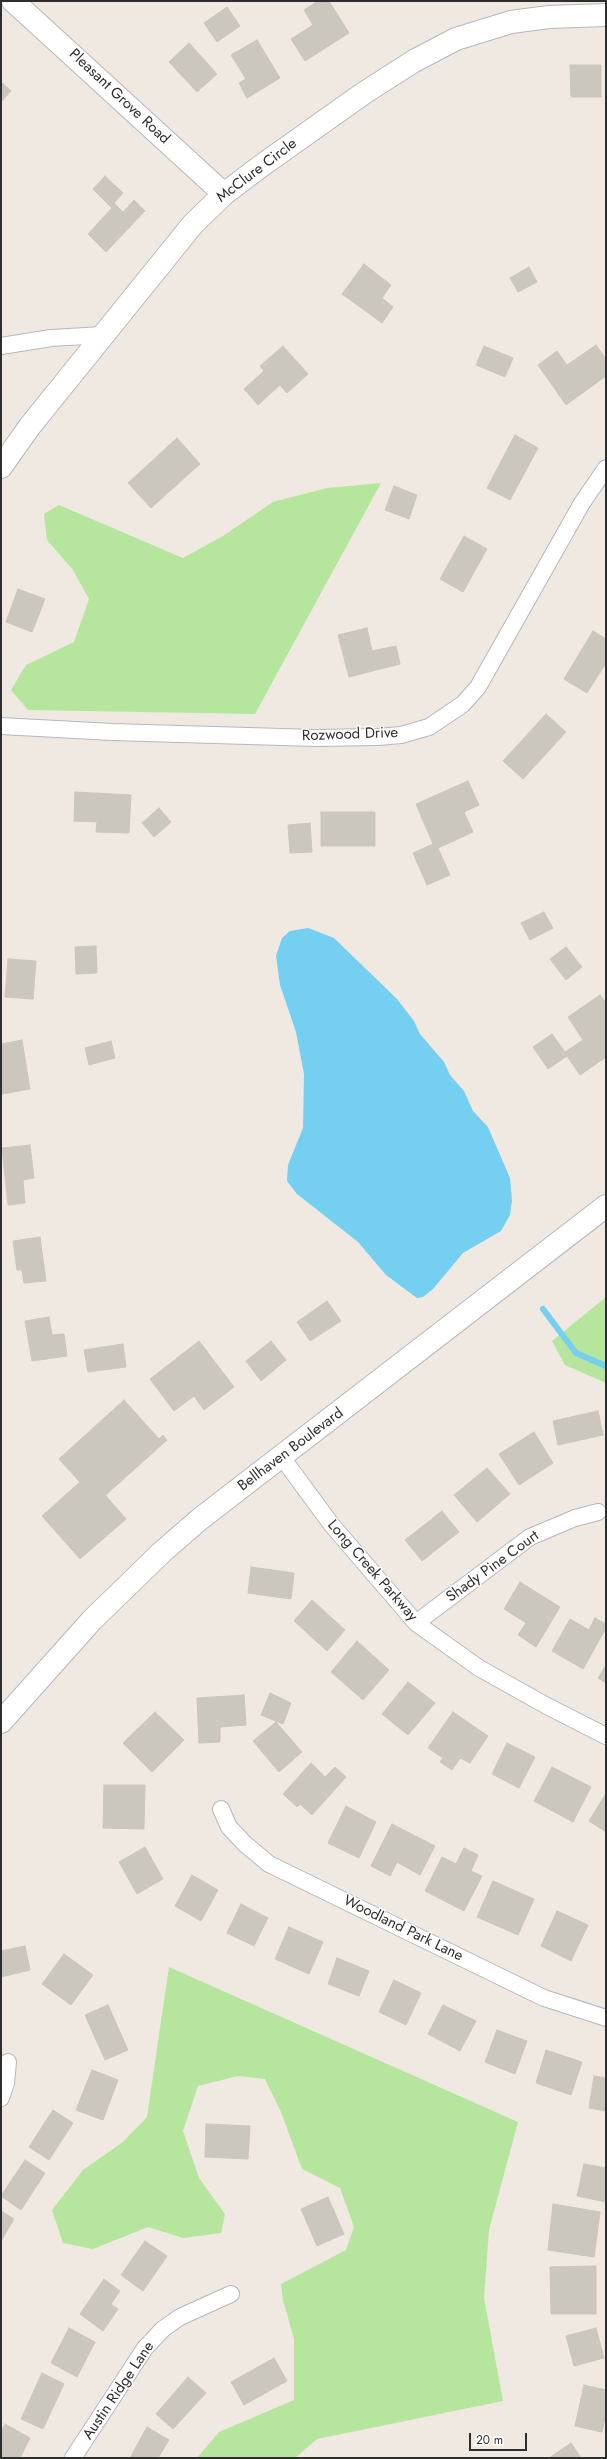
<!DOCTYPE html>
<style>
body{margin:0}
#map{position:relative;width:607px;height:2459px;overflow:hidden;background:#efe9e1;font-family:Jost,sans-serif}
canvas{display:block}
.frame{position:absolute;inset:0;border:2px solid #2e2e2e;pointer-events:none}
.scale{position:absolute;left:469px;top:2433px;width:58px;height:18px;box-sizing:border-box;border:2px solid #2e2e2e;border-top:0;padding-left:5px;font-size:12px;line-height:14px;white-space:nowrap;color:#2e2e2e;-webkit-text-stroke:3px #fff;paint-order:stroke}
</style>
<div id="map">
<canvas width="607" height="2459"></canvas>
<div class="frame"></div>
<div class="scale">20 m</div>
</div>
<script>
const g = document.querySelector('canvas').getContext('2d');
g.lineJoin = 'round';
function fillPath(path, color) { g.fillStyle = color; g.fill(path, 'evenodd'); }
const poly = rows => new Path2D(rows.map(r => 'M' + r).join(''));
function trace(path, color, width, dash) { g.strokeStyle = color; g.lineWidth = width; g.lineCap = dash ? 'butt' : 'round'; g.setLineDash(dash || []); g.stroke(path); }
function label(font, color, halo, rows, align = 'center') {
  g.font = font + ' Jost,sans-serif'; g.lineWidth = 3; g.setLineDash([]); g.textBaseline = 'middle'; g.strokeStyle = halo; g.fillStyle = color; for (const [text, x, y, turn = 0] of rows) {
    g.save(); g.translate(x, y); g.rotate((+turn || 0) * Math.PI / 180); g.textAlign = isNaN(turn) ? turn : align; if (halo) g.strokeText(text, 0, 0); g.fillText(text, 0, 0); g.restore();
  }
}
fillPath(poly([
 [381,483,255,714,28,710,11,690,26,665,74,642,89,599,73,570,47,540,44,514,59,505,183,558,223,536,273,502,327,488],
 [606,1297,606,1383,565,1365,552,1341],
 [169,1967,518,2122,489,2230,484,2298,503,2401,317,2439,295,2458,197,2458,219,2432,294,2400,294,2339,283,2300,281,2284,346,2250,354,2227,340,2188,302,2169,281,2112,265,2079,238,2076,198,2086,183,2131,199,2178,225,2214,221,2233,183,2238,148,2227,93,2249,63,2243,52,2210,83,2170,123,2142,147,2117]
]), '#b6e59e');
fillPath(poly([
 [308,928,334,938,397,999,414,1021,420,1034,444,1062,450,1075,464,1091,473,1111,488,1127,510,1178,512,1200,510,1215,501,1231,463,1253,433,1289,423,1297,417,1298,386,1275,358,1242,297,1194,287,1181,288,1165,303,1128,304,1074,296,1032,280,985,276,956,282,938,290,931]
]), '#75cff0');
trace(poly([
 [543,1309,576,1353,606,1366]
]), '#75cff0', 6);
const building = poly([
 [318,1,329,1,349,33,305,61,291,39,313,25,304,10,318,1],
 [227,7,240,26,217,42,204,23,227,7],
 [257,40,280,78,247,98,239,83,246,79,231,55,257,40],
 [189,43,217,74,197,92,169,62,189,43],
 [570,65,601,65,601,97,571,97,570,65],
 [1,82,11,91,1,102,1,82],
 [105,176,123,193,114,203,123,212,134,200,145,211,106,252,88,234,112,208,93,189,105,176],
 [364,264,391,285,382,298,393,307,382,323,342,294,364,264],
 [529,267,537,282,518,292,510,278,529,267],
 [596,345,606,359,606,376,566,405,538,365,557,351,567,365,596,345],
 [283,346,308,374,287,393,280,385,258,405,244,389,264,371,260,366,283,346],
 [484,346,513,358,505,377,476,365,484,346],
 [515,435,538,448,510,500,487,488,515,435],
 [177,438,200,464,151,508,128,483,177,438],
 [394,486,417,495,409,519,385,510,394,486],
 [464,536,487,549,463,592,440,579,464,536],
 [18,589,45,599,32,632,6,622,18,589],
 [367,628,372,651,396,646,400,664,349,677,338,635,367,628],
 [593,631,606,639,606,663,587,693,564,679,593,631],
 [546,714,566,732,523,779,503,761,546,714],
 [468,781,479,805,464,812,473,832,438,848,450,875,427,885,413,853,433,844,416,804,468,781],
 [75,792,131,795,129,833,96,832,97,822,74,821,75,792],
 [159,808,171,822,154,837,142,823,159,808],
 [321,812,375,812,375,846,321,846,321,812],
 [310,823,312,852,290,853,288,825,310,823],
 [544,912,553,928,530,940,521,923,544,912],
 [96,946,97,973,76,974,75,947,96,946],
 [566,947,582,967,566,980,550,959,566,947],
 [8,959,36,961,33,999,5,997,8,959],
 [600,995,606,1003,606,1057,580,1075,567,1056,548,1069,533,1047,552,1034,565,1052,583,1040,568,1017,600,995],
 [22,1040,30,1089,2,1094,1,1044,22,1040],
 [111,1041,115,1058,89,1065,85,1048,111,1041],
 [30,1145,34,1178,23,1180,25,1203,8,1205,2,1148,30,1145],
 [40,1237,46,1281,24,1283,22,1270,17,1270,13,1241,40,1237],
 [327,1301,341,1321,310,1341,297,1322,327,1301],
 [49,1317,52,1335,64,1334,67,1356,32,1361,25,1321,49,1317],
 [199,1341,234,1387,204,1410,194,1396,174,1411,150,1379,199,1341],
 [271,1341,286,1360,261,1381,246,1361,271,1341],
 [123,1344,126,1367,88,1372,84,1350,123,1344],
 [124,1400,159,1439,163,1435,167,1440,98,1502,59,1459,124,1400],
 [598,1411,603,1435,558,1445,553,1421,598,1411],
 [534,1432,553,1463,519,1485,499,1454,534,1432],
 [487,1468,510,1494,477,1522,454,1495,487,1468],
 [80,1482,98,1502,105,1495,126,1519,80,1559,42,1516,80,1482],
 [442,1511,459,1532,422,1561,405,1540,442,1511],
 [251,1567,294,1573,291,1599,248,1593,251,1567],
 [520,1582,560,1607,536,1647,518,1635,526,1623,504,1609,520,1582],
 [312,1600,345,1630,327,1651,294,1621,312,1600],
 [595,1618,606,1624,606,1628,583,1669,552,1651,570,1619,589,1630,595,1618],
 [357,1641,389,1670,363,1700,331,1672,357,1641],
 [606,1665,606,1683,598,1678,606,1665],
 [408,1682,435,1703,408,1735,382,1714,408,1682],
 [270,1693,291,1703,283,1724,261,1715,270,1693],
 [244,1695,246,1725,220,1727,220,1742,199,1743,197,1698,244,1695],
 [155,1712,184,1740,152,1772,123,1743,155,1712],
 [453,1712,488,1736,470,1763,460,1758,452,1770,440,1762,443,1758,428,1748,453,1712],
 [276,1722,302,1752,279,1772,253,1741,276,1722],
 [507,1743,535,1757,519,1788,492,1774,507,1743],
 [311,1763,325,1777,335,1767,346,1777,312,1815,300,1804,297,1807,283,1794,311,1763],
 [552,1767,591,1787,573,1822,534,1801,552,1767],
 [104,1785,145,1785,144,1829,103,1828,104,1785],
 [605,1795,606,1796,606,1832,589,1821,605,1795],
 [346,1806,376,1822,359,1858,328,1843,346,1806],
 [392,1824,435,1846,420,1875,397,1862,390,1876,371,1866,392,1824],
 [145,1847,163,1879,137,1894,119,1862,145,1847],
 [464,1848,478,1855,471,1871,482,1876,464,1911,425,1891,442,1857,456,1864,464,1848],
 [192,1875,218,1890,201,1921,175,1906,192,1875],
 [493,1881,534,1899,518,1935,477,1917,493,1881],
 [241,1904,268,1918,254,1946,227,1933,241,1904],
 [557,1911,588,1925,571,1961,541,1946,557,1911],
 [289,1927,323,1942,309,1974,275,1959,289,1927],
 [25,1946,30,1970,1,1977,1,1951,25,1946],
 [64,1954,93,1975,71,2005,42,1984,64,1954],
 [337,1958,369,1971,359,1996,328,1984,337,1958],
 [394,1980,421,1993,406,2025,379,2012,394,1980],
 [108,2005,128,2050,105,2060,85,2015,108,2005],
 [443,2005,476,2021,460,2051,428,2034,443,2005],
 [497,2030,527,2041,515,2074,485,2062,497,2030],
 [546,2050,582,2062,571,2095,536,2083,546,2050],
 [92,2070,118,2080,103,2120,76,2110,92,2070],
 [594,2076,606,2078,606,2111,589,2108,594,2076],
 [53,2110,73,2123,49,2160,29,2147,53,2110],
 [206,2124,250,2126,248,2159,205,2157,206,2124],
 [25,2160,45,2173,21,2210,1,2196,25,2160],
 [584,2164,606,2168,606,2202,577,2196,584,2164],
 [328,2197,344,2234,317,2246,301,2209,328,2197],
 [553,2204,600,2212,594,2257,548,2250,553,2204],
 [1,2211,14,2219,1,2241,1,2211],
 [145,2241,167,2256,143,2291,121,2275,145,2241],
 [596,2266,596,2314,551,2314,550,2267,596,2266],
 [104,2279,120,2291,111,2304,118,2309,103,2331,80,2314,104,2279],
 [69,2328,95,2342,77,2377,51,2363,69,2328],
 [596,2328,604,2358,574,2366,566,2336,596,2328],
 [274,2358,287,2381,244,2405,231,2382,274,2358],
 [42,2373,64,2384,43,2429,21,2419,42,2373],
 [188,2377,206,2393,173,2429,156,2414,188,2377],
 [584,2385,606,2390,606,2414,602,2432,575,2426,584,2385],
 [5,2424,30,2438,20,2458,1,2458,1,2432,5,2424],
 [147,2427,169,2440,158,2458,130,2458,147,2427],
 [571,2443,581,2458,549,2458,571,2443]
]);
fillPath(building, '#cbc7bf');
trace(building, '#cbc5ba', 1);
const street = poly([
 [1,346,51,338,103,335],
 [1,726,112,732,316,738,378,737,401,735,429,727,463,704,478,687,582,503,606,468],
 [281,1456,331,1524,416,1623,479,1668,547,1706,606,1736],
 [416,1623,530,1537,575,1518,598,1512],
 [221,1809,229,1827,245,1844,269,1864,544,1998,606,2018],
 [1,2098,6,2083,8,2062],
 [73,2458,145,2348,163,2329,180,2317,231,2294]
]);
const secondary = poly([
 [13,1,224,194],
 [1,467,30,426,193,224,224,194,261,166,364,93,414,61,456,39,511,22,549,17,606,15],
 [1,1722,92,1620,162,1552,200,1519,606,1206]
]);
trace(street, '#b4b7c1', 18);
trace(secondary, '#b4b7c1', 24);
trace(street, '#fff', 16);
trace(secondary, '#fff', 22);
label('15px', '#2e2e2e', '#fff', [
 ["Pleasant Grove Road",119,97,43],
 ["McClure Circle",257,171,-37],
 ["Rozwood Drive",350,735,-2],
 ["Bellhaven Boulevard",291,1450,-37],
 ["Shady Pine Court",493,1567,-36],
 ["Long Creek Parkway",372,1571,49],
 ["Woodland Park Lane",403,1929,26],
 ["Austin Ridge Lane",119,2391,-56]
]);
</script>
